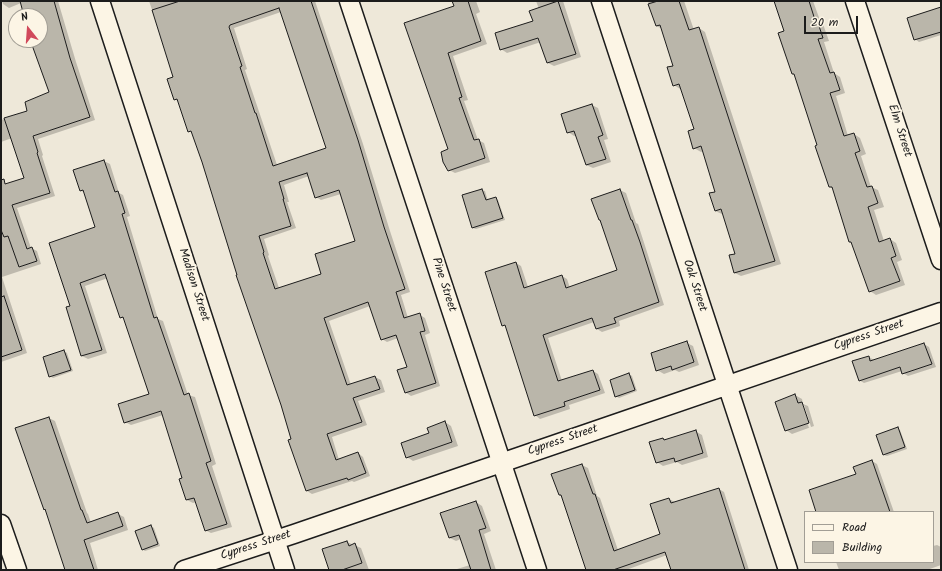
<!DOCTYPE html>
<style>
body{margin:0}
#map{position:relative;width:942px;height:571px;overflow:hidden;background:#eee8d9;font-family:Kalam,sans-serif}
canvas{display:block}
.frame{position:absolute;inset:0;border:2px solid #1c1c1c;pointer-events:none}
.legend{position:absolute;left:804px;top:511px;width:130px;height:52px;box-sizing:border-box;background:#fcf5e5;border:1px solid #a29e95;margin:0;padding:5px 7px;list-style:none;font-size:12px;color:#1c1c1c}
.legend li{display:flex;align-items:center;gap:8px;height:20px}
.legend b{width:20px;border:1px solid #a29e95}
.north{position:absolute;left:8px;top:8px;width:40px;height:40px;box-sizing:border-box;background:#fcf5e5;border:1px solid #a29e95;border-radius:50%;rotate:343deg;font-size:11px;font-weight:700;line-height:16px;text-align:center;color:#1c1c1c}
.north::after{content:'';display:block;margin:auto;width:14px;height:18px;background:#d1495b;clip-path:polygon(50% 0,100% 100%,50% 72%,0 100%)}
.scale{position:absolute;left:804px;top:16px;width:54px;height:18px;box-sizing:border-box;border:2px solid #1c1c1c;border-top:0;padding-left:5px;font-size:12px;line-height:14px;white-space:nowrap;color:#1c1c1c;-webkit-text-stroke:3px #fcf5e5;paint-order:stroke}
</style>
<div id="map">
<canvas width="942" height="571"></canvas>
<div class="frame"></div>
<ul class="legend">
<li><b style="height:5px;background:#fcf5e5"></b>Road</li>
<li><b style="height:11px;background:#bab6aa"></b>Building</li>
</ul>
<div class="north">N</div>
<div class="scale">20 m</div>
</div>
<script>
const g = document.querySelector('canvas').getContext('2d');
g.lineJoin = 'round';
function fillPath(path, color) { g.fillStyle = color; g.fill(path, 'evenodd'); }
const poly = rows => new Path2D(rows.map(r => 'M' + r).join(''));
function trace(path, color, width, dash) { g.strokeStyle = color; g.lineWidth = width; g.lineCap = dash ? 'butt' : 'round'; g.setLineDash(dash || []); g.stroke(path); }
function label(font, color, halo, rows, align = 'center') {
  g.font = font + ' Kalam,sans-serif'; g.lineWidth = 4; g.setLineDash([]); g.textBaseline = 'middle'; g.strokeStyle = halo; g.fillStyle = color; for (const [text, x, y, turn = 0] of rows) {
    g.save(); g.translate(x, y); g.rotate((+turn || 0) * Math.PI / 180); g.textAlign = isNaN(turn) ? turn : align; if (halo) g.strokeText(text, 0, 0); g.fillText(text, 0, 0); g.restore();
  }
}
fillPath(poly([
 [2,1,58,1,76,62,95,120,38,139,43,155,42,156,55,196,17,208,31,248,37,251,41,264,2,277,27,353,1,362,1,187,26,179,12,138,1,142,1,120,29,111,51,93,33,40,40,40,40,16,26,16,21,3,9,8,3,4],
 [149,1,315,1,363,144,390,231,410,292,401,295,408,318,420,315,425,318,430,333,425,335,440,386,411,396,405,392,408,368,398,338,387,342,382,339,370,306,329,321,351,385,375,377,381,380,385,392,358,401,367,425,332,437,339,460,358,453,363,457,370,476,354,482,352,481,312,494,307,491,281,404,193,133,189,131,179,102,175,99,175,77],
 [281,12,327,148,277,165,245,70,247,69,234,28],
 [309,176,316,197,321,200,341,194,356,242,323,275,279,288,268,256,269,255,264,239,296,228,287,202,289,202,284,185],
 [454,1,476,1,480,12,476,14,487,44,453,56,468,100,464,101,478,140,484,143,490,162,455,173,449,170,449,150,405,24,455,6],
 [536,1,563,1,581,57,554,66,548,63,541,42,507,53,501,49,534,22,539,9],
 [648,1,684,1,694,30,699,28,705,32,781,264,741,276,735,273,730,256,736,254,723,214,722,214,715,211,716,192,703,151,701,152,694,148,695,129,682,88,680,89,674,85,674,66,663,29,656,26],
 [775,1,813,1,821,23,823,24,829,41,824,42,834,73,840,77,845,93,836,96,848,136,854,134,860,138,866,154,861,156,871,187,878,190,884,207,874,210,884,241,890,239,896,243,902,260,897,262,905,285,876,295,870,291,852,243,850,242,834,189,830,187,795,75,793,74,785,31],
 [941,8,941,35,919,42,915,39],
 [592,105,598,108,608,139,604,140,611,162,593,168,586,165,577,135,574,136,568,132,562,114],
 [104,161,110,164,119,193,123,195,130,216,127,217,158,319,163,321,188,395,195,397,216,464,212,466,232,527,211,533,205,530,197,502,193,503,187,500,180,480,183,479,163,415,131,425,125,422,151,394,125,320,121,317,108,278,85,286,107,353,88,359,82,356,71,306,96,228,84,192,81,191,75,171],
 [482,190,485,191,488,201,496,198,498,200,505,220,476,229,473,228],
 [620,190,626,193,636,223,638,224,664,305,619,321,620,326,602,332,597,329,594,322,548,338,562,381,593,371,598,374,605,393,569,405,570,409,540,419,535,415,507,327,503,325,516,263,521,266,528,287,562,276,567,279,570,288,618,271],
 [687,343,693,346,699,365,679,372,675,370,664,374,657,370],
 [924,344,929,347,936,367,908,376,903,373,902,371,864,383,859,380,869,357,874,360],
 [64,351,67,353,73,371,53,378,50,376],
 [629,374,632,376,637,391,619,398,616,396],
 [795,395,802,399,803,404,808,406,814,426,792,434,786,430],
 [802,405,804,405,811,427,809,428],
 [49,418,55,421,87,513,88,514,91,523,118,514,124,517,128,530,90,543,98,570,66,570,46,510,45,509],
 [445,422,451,426,458,446,413,461,407,457,430,434],
 [898,429,900,430,907,449,887,456,884,455],
 [695,431,702,435,708,457,682,465,677,462,663,466,657,462,663,439,666,440],
 [872,461,877,464,894,512,817,512],
 [582,465,588,468,597,496,600,498,618,550,662,535,669,499,675,502,719,489,724,492,749,570,672,570,667,555,626,570,587,570,562,496,559,495],
 [476,502,482,506,491,531,484,534,496,570,457,569,470,565,461,539,456,541,450,538],
 [151,526,154,528,160,546,145,551,142,549],
 [347,542,361,548,369,570,330,570],
 [937,545,941,547,941,565,927,570,839,570,836,562,933,562,933,546]
]), '#0003');
const building = poly([
 [20,1,54,1,70,58,90,117,33,136,38,152,37,153,50,193,12,205,27,249,32,247,37,261,19,267,8,236,4,237,1,230,1,180,4,179,5,184,24,178,4,118,27,111,25,102,49,92,32,45,40,43,40,16,24,16,20,1],
 [180,1,311,1,358,140,384,227,405,289,396,292,404,318,420,313,425,331,420,332,436,383,405,393,397,370,407,367,396,335,381,340,368,302,324,318,347,385,375,376,380,389,353,398,362,422,327,434,336,460,358,452,366,473,348,480,347,478,306,491,288,440,291,439,281,405,236,275,237,275,202,162,191,131,188,132,177,99,174,100,167,79,173,77,152,10,180,1],
 [279,8,326,148,273,166,256,113,255,113,240,67,242,66,229,27,230,25,279,8],
 [307,173,315,198,339,190,355,241,315,254,321,274,275,289,263,253,264,252,259,236,291,226,283,199,284,199,279,182,307,173],
 [452,1,468,1,481,41,448,53,462,97,459,98,474,140,479,139,485,158,448,171,443,162,441,152,448,149,404,23,454,6,452,1],
 [558,1,576,54,547,63,538,38,500,50,495,33,533,21,529,11,558,1],
 [658,1,679,1,689,30,699,27,775,261,734,273,729,255,735,254,721,209,715,211,709,193,715,192,701,146,693,149,688,131,694,129,679,84,673,86,667,67,673,66,660,25,656,26,648,4,658,1],
 [774,1,809,1,815,20,817,20,823,38,818,39,830,73,834,72,840,90,830,93,844,136,854,133,860,151,855,153,867,187,872,186,878,203,868,207,879,242,890,238,896,256,891,258,900,281,869,292,851,242,849,242,832,187,829,187,815,146,817,145,794,74,792,74,778,33,784,31,774,1],
 [941,7,941,32,914,40,907,18,941,7],
 [592,104,603,135,598,137,606,159,586,165,574,131,567,133,561,114,592,104],
 [104,160,115,192,118,191,125,213,122,214,154,318,157,317,184,395,189,393,211,461,206,463,227,524,205,531,194,498,186,500,179,479,182,478,161,411,124,423,118,404,149,394,123,317,120,318,105,274,80,283,102,350,81,356,66,307,70,306,49,243,95,227,83,190,80,191,73,170,104,160],
 [482,189,486,200,496,197,503,218,472,228,462,195,482,189],
 [620,189,631,220,632,220,640,242,659,302,614,318,616,323,596,329,592,318,543,335,558,381,593,370,600,390,564,402,565,406,534,416,505,325,502,326,485,272,516,262,524,288,562,275,566,288,617,270,600,220,599,220,591,199,620,189],
 [4,296,22,350,1,357,1,297,4,296],
 [687,341,694,362,672,370,671,366,656,371,651,353,687,341],
 [924,343,932,364,902,374,900,367,859,381,852,361,869,356,870,361,924,343],
 [64,350,71,370,49,377,43,357,64,350],
 [629,373,635,390,615,397,610,380,629,373],
 [795,394,798,403,802,402,809,423,785,431,775,402,795,394],
 [49,417,81,510,82,510,87,523,118,512,123,526,84,540,94,570,65,570,45,509,44,510,15,428,49,417],
 [445,421,452,442,406,458,401,443,429,433,427,428,445,421],
 [898,427,905,447,883,455,876,435,898,427],
 [696,430,703,453,675,462,674,458,656,463,649,442,663,438,664,440,696,430],
 [872,460,890,512,816,512,809,490,856,474,853,467,872,460],
 [582,464,593,494,595,494,614,551,660,534,650,504,669,498,671,503,719,488,745,570,671,570,665,552,613,570,586,570,561,495,559,495,551,474,582,464],
 [476,501,486,528,479,530,491,570,471,570,459,535,449,538,440,513,476,501],
 [151,525,158,544,142,550,135,531,151,525],
 [347,541,349,546,355,543,362,563,342,570,329,570,322,549,347,541]
]);
fillPath(building, '#bab6aa');
trace(building, '#1c1c1c', 1);
const street = poly([
 [100,1,285,570],
 [349,1,537,570],
 [601,1,788,570],
 [855,1,941,260],
 [1,524,17,570],
 [184,570,294,534,941,312]
]);
trace(street, '#1c1c1c', 21);
trace(street, '#fcf5e5', 18);
label('12px', '#1c1c1c', '#fcf5e5', [
 ["Elm Street",899,131,72],
 ["Madison Street",193,285,72],
 ["Pine Street",443,285,72],
 ["Oak Street",694,286,72],
 ["Cypress Street",869,336,-19],
 ["Cypress Street",563,441,-19],
 ["Cypress Street",256,546,-18]
]);
</script>
